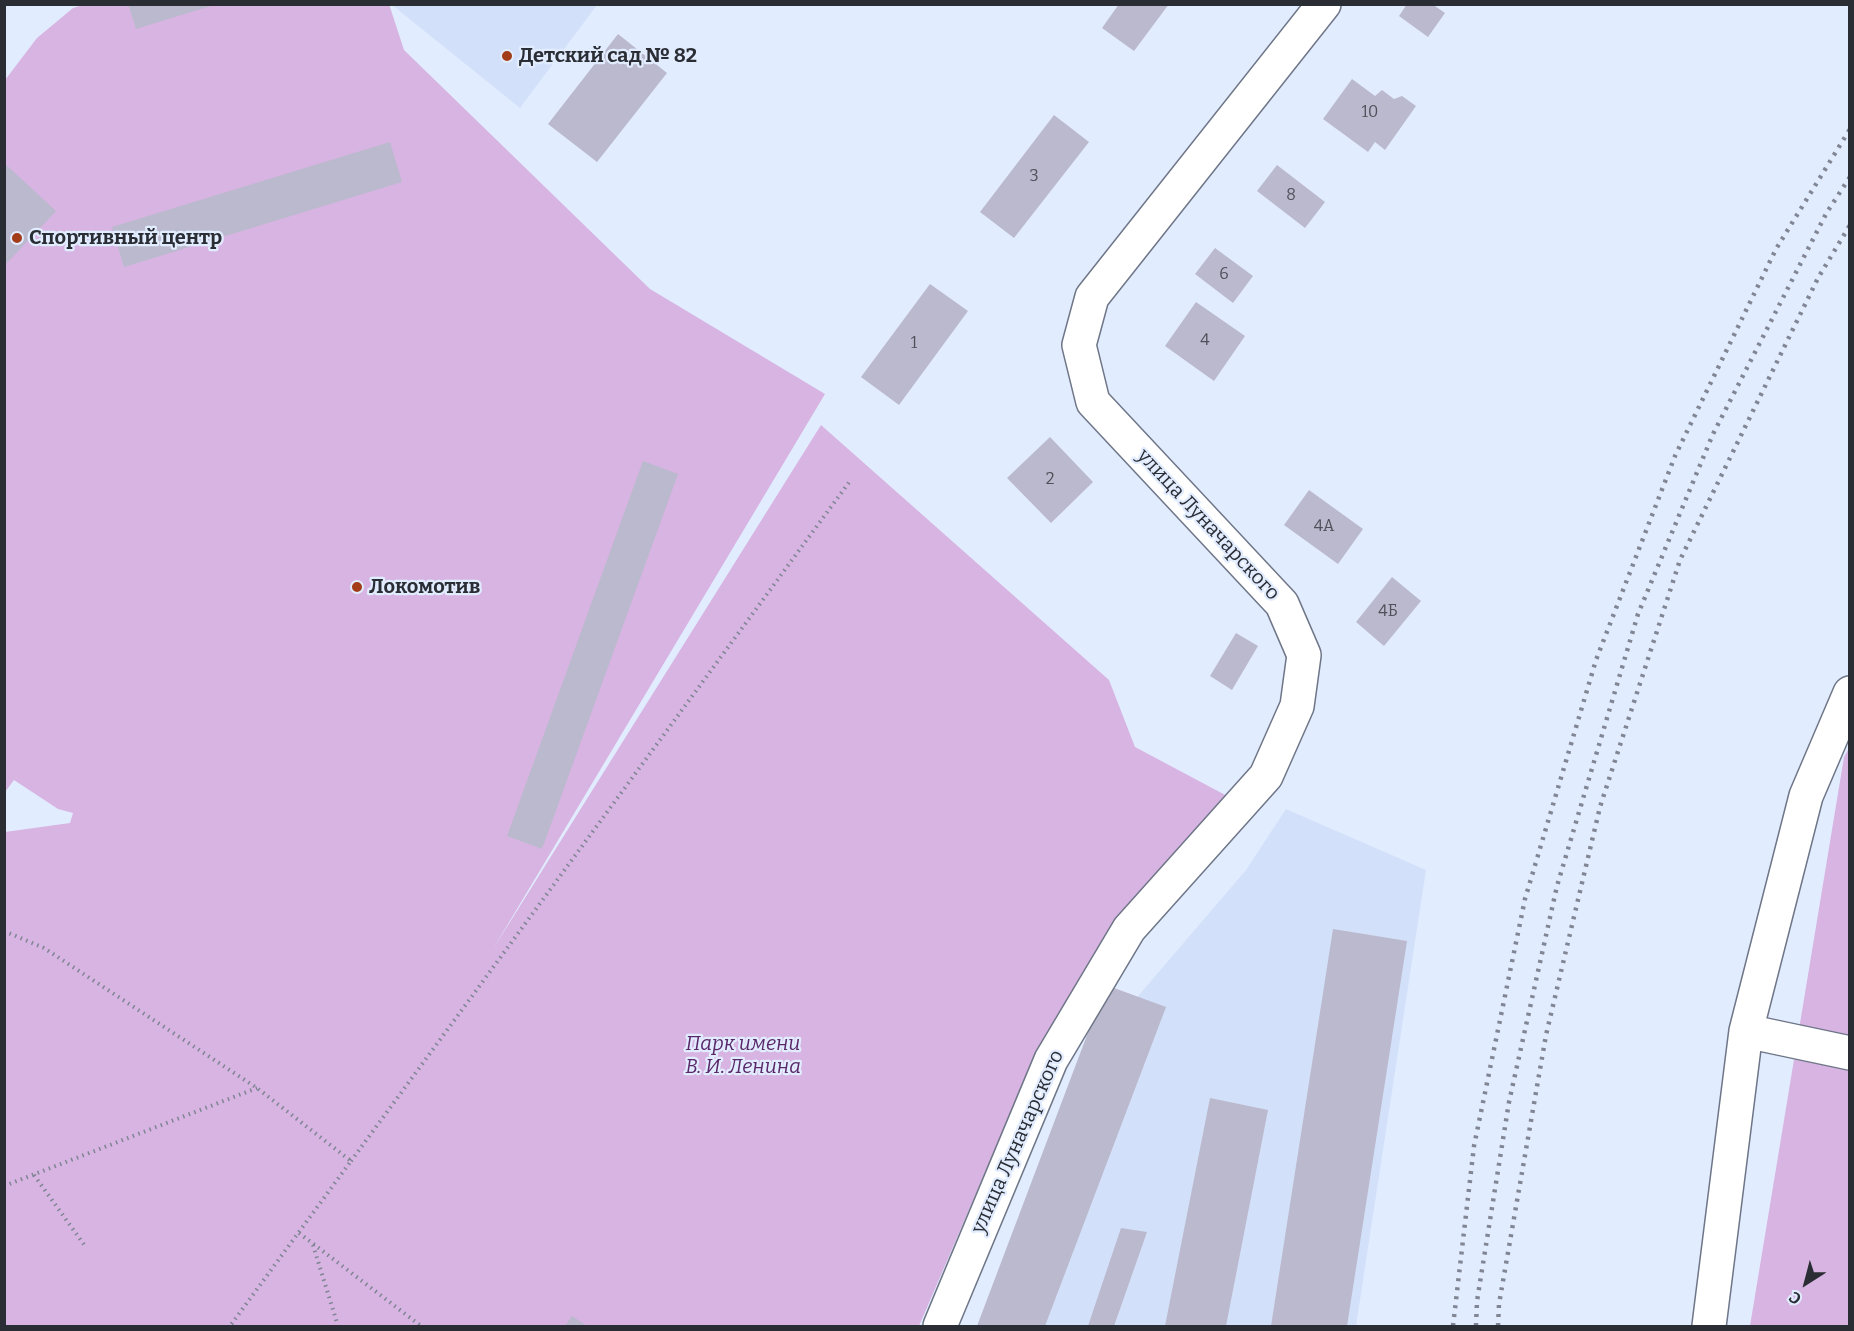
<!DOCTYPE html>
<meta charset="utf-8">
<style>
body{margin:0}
#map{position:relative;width:1854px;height:1331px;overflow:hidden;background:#e2ecff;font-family:Bitter,serif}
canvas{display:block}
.frame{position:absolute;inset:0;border:6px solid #2a2d34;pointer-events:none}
.north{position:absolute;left:1776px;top:1253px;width:60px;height:60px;-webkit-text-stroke:4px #e2ecff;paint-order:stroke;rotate:216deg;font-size:16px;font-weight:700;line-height:24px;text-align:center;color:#2a2d34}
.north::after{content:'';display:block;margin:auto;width:21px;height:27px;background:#2a2d34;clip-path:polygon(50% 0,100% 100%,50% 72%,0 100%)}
</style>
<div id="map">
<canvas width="1854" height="1331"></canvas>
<div class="frame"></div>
<div class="north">С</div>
</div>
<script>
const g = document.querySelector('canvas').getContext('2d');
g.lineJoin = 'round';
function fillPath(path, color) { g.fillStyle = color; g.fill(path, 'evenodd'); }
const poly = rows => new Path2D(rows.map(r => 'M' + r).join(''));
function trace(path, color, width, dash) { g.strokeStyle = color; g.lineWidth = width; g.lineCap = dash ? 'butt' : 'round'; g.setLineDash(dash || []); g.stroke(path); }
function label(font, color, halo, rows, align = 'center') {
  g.font = font + ' Bitter,serif'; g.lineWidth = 4.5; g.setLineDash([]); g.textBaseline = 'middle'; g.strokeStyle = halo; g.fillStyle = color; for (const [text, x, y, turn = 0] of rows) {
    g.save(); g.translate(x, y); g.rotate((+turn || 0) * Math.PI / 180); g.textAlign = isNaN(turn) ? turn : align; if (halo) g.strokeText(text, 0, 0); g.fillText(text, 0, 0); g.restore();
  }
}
fillPath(poly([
 [392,5,597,5,520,108],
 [1286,809,1426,870,1356,1326,984,1326,1127,1009,1246,870]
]), '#d3e0f9');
fillPath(poly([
 [389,4,404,50,650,289,825,394,493,949,821,425,1109,680,1135,747,1229,797,1104,938,1026,1077,919,1326,5,1326,5,832,70,823,73,813,58,809,14,780,5,792,5,80,37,38,73,8,83,5],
 [1849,748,1849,1326,1750,1326,1844,757]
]), '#d7b4e2');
fillPath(poly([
 [128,4,214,4,214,5,136,29],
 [1119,4,1169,4,1134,51,1102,28],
 [1407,4,1432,4,1445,13,1428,37,1399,16],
 [618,34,667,73,597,162,548,124],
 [1352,79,1375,96,1382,90,1394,99,1402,96,1416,106,1385,150,1375,142,1368,152,1323,119],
 [1054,115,1089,142,1014,238,980,212],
 [390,142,402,182,124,267,112,227],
 [4,163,56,211,4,266],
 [1277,165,1325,202,1305,228,1257,191],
 [1215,248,1253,276,1233,303,1195,274],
 [930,284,968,311,899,405,861,377],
 [1196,302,1245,336,1214,381,1165,346],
 [1050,437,1093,482,1051,523,1007,478],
 [643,461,678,474,542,849,507,836],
 [1309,490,1363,529,1338,564,1284,525],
 [1392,577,1421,601,1384,646,1356,622],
 [1236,633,1258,646,1232,690,1210,676],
 [1333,929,1407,941,1347,1326,1271,1326],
 [1106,985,1166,1007,1045,1326,977,1326],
 [1210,1098,1268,1110,1226,1326,1165,1326],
 [1121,1228,1147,1232,1114,1326,1088,1326],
 [572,1316,587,1326,565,1326]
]), '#bbb9cd');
const minor = poly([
 [1746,1031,1850,1053],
 [940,1326,1051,1060,1129,929,1266,776,1297,706,1304,655,1282,604,1093,402,1079,345,1092,297,1324,4],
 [1709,1326,1746,1031,1806,796,1850,693]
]);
trace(minor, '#6e7687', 36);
trace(poly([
 [4,931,44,948,257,1088,351,1161,230,1326],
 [351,1161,850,481],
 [34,1175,85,1246],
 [4,1186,257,1088],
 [299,1233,421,1326],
 [313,1245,338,1326]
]), '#7f8592', 4, [1.5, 4.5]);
trace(minor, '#fff', 33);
trace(poly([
 [1453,1326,1474,1146,1525,899,1596,660,1675,456,1776,249,1850,129],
 [1476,1326,1477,1301,1509,1102,1557,886,1638,614,1713,434,1827,212,1850,177],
 [1498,1326,1499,1304,1546,1035,1600,807,1680,560,1818,278,1850,225]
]), '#808693', 4.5, [3, 6]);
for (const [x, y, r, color] of [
 [507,56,6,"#a33c18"],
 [17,238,6,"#a33c18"],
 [357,587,6,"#a33c18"]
]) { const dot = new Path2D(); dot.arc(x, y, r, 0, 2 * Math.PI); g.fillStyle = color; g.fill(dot); trace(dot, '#e2ecff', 2); }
label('16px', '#4e505a', null, [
 ["10",1370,113],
 ["3",1034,177],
 ["8",1291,196],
 ["6",1224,275],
 ["4",1205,341],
 ["1",914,344],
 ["2",1050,480],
 ["4А",1324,527],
 ["4Б",1388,612]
]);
label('bold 20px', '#2a2d34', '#e2ecff', [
 ["Детский сад № 82",519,56],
 ["Спортивный центр",29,238],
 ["Локомотив",369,587]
], 'left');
label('20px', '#2a2d34', '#e2ecff', [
 ["улица Луначарского",1208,525,47],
 ["улица Луначарского",1018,1142,-66]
]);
label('italic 20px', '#5a286a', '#e2ecff', [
 ["Парк имени",743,1044],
 ["В. И. Ленина",743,1067]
]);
</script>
